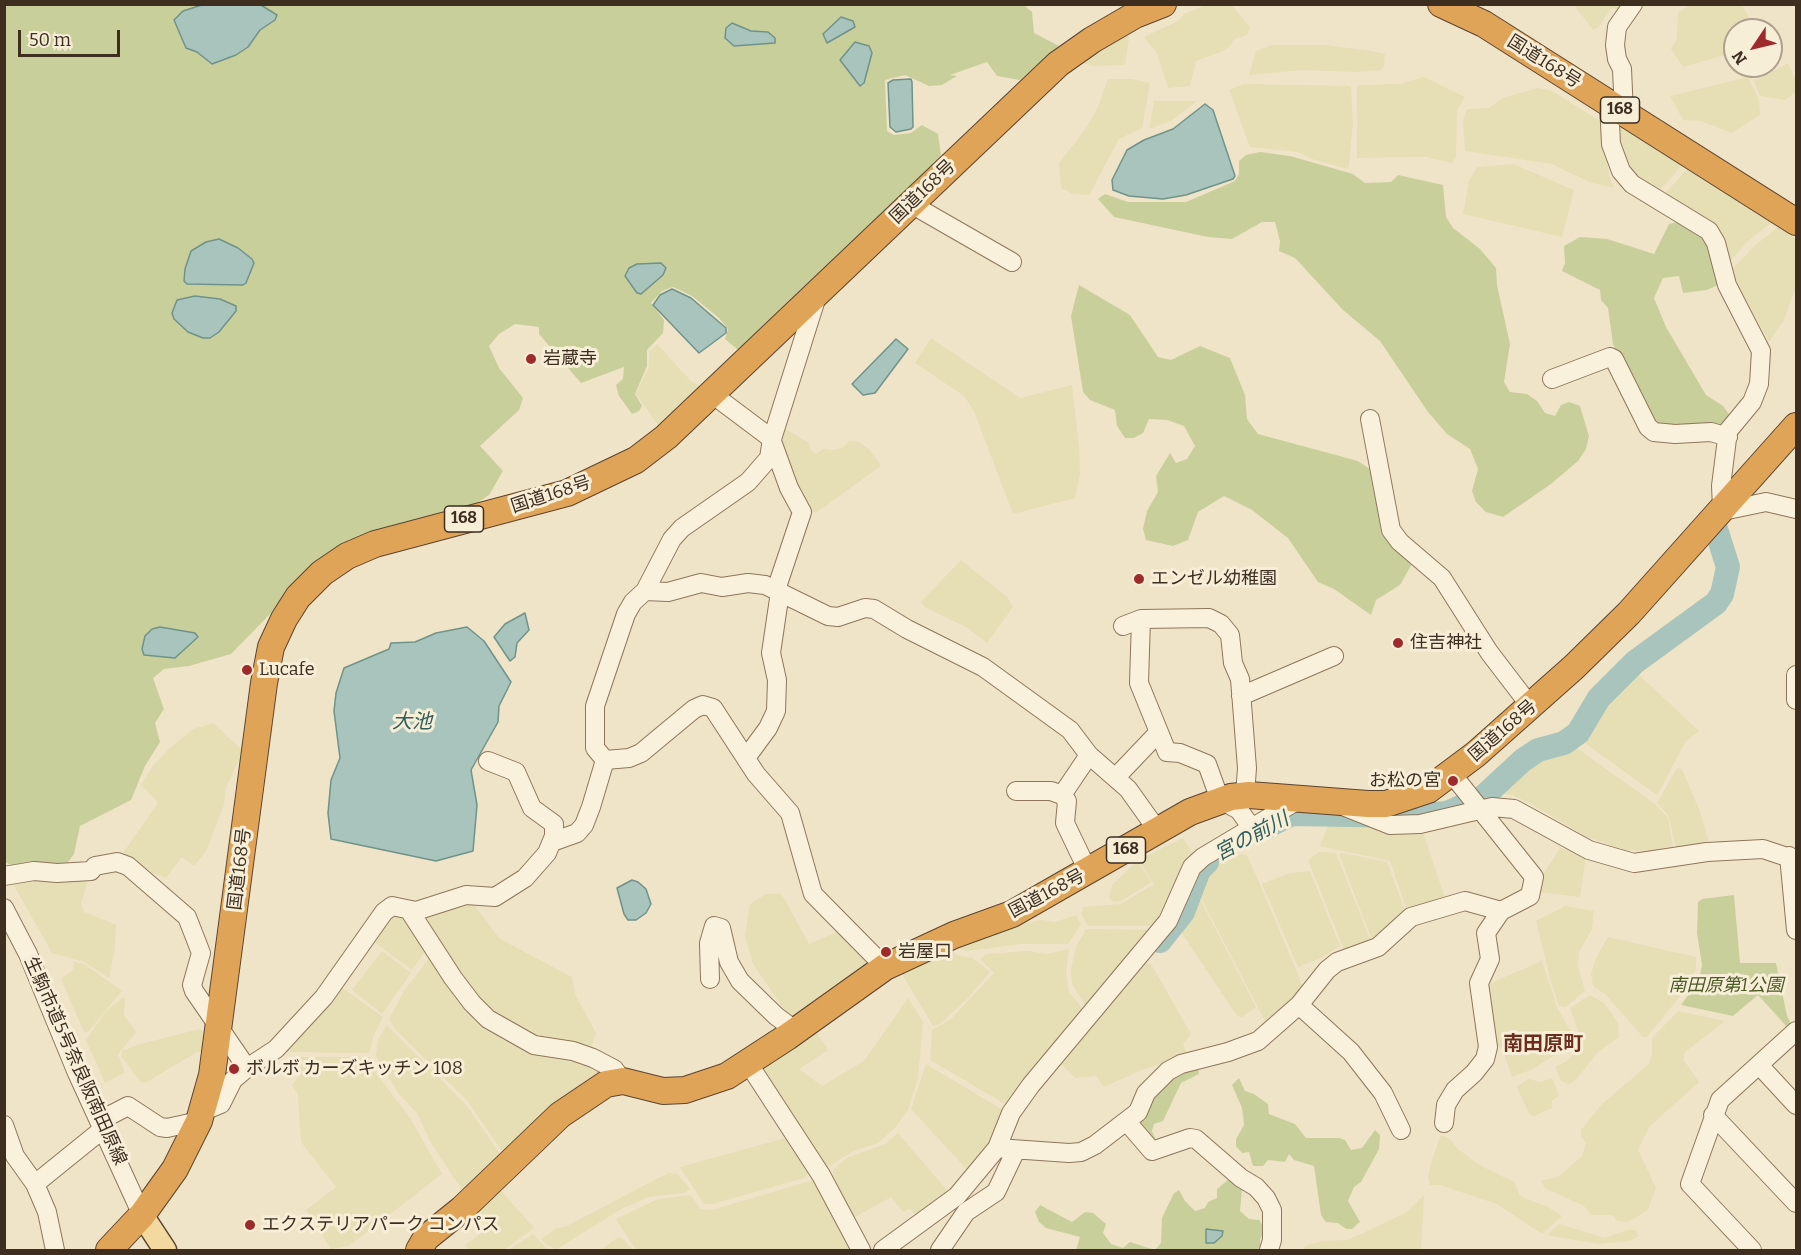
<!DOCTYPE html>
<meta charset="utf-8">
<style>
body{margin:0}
#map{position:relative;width:1801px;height:1255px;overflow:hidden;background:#f0e4c8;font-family:Bitter,serif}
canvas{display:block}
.frame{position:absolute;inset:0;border:6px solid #3d2e20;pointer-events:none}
.north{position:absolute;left:1723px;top:18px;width:60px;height:60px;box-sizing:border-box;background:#f7eed8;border:2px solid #ada18e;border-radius:50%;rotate:235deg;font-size:16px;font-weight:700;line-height:24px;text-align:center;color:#3d2e20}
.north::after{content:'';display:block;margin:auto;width:21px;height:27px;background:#9e2a2b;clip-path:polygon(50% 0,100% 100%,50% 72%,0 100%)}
.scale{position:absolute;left:18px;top:30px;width:102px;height:27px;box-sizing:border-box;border:3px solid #3d2e20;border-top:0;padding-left:8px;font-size:18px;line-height:21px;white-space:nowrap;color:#3d2e20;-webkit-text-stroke:4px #f7eed8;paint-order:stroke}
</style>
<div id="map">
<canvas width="1801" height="1255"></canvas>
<div class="frame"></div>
<div class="north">N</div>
<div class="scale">50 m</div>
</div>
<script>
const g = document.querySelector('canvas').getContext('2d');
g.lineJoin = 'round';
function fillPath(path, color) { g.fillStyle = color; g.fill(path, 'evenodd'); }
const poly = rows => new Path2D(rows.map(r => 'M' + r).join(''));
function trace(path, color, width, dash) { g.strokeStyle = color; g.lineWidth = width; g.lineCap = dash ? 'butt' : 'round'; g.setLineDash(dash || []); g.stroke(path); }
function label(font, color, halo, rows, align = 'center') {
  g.font = font + ' Bitter,"Noto Sans JP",serif'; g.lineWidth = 6; g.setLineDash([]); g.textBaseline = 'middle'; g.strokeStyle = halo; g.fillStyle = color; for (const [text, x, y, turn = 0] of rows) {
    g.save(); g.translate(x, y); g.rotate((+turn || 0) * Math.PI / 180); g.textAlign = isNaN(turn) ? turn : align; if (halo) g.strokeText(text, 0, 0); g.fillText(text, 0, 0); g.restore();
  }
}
fillPath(poly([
 [1208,4,1232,5,1250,27,1247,35,1234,39,1230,46,1221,52,1196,61,1190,86,1168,88,1157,53,1144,37,1178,21,1184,14],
 [1691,4,1742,5,1756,30,1735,30,1735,52,1683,67,1671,49,1677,39,1678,13],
 [1574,5,1622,5,1618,10,1612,7,1599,27,1593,30],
 [1130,32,1125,65,1092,66,1081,62],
 [1272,45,1327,45,1371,51,1385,54,1384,66,1381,70,1356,72,1303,70,1249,75,1256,51],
 [1788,63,1796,81,1796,92,1785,100,1760,96,1754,81],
 [1424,77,1465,97,1457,110,1456,157,1452,163,1426,157,1357,158,1357,87,1360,85,1400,84],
 [1748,77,1759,100,1760,115,1732,133,1701,121,1683,120,1670,96],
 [1108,79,1132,79,1150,83,1142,128,1119,139,1089,195,1073,194,1061,188,1059,163,1084,131,1098,107],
 [1244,84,1351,86,1353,122,1349,166,1347,169,1312,159,1298,152,1250,147,1229,90],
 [1538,88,1550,90,1602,122,1609,175,1614,188,1589,182,1552,164,1465,151,1463,120,1467,109,1489,108,1503,98],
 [1154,101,1197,101,1171,121,1149,129],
 [1614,122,1683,164,1657,193,1628,172],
 [1513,164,1574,190,1562,237,1463,214,1469,181,1477,167],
 [1688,168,1772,222,1746,243,1727,265,1720,240,1663,196],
 [1778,227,1796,239,1796,287,1784,320,1769,342,1731,271,1752,248],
 [931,338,1020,398,1072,385,1079,447,1080,474,1075,498,1013,514,974,411,964,396,915,363],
 [657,344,691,381,702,387,663,424,658,425,636,394,649,366,649,351],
 [784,428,809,443,810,449,816,454,823,449,834,450,842,448,849,441,858,442,869,449,881,466,817,512,807,513,780,462,780,430],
 [961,560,1008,598,1013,607,987,643,966,627,926,608,921,602],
 [1635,671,1699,731,1686,741,1657,795,1582,741,1609,696],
 [213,723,243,751,226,788,224,805,206,851,194,866,182,857,166,878,153,873,123,853,158,803,141,785,154,764,171,747,193,729],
 [1575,747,1655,804,1668,818,1673,846,1650,851,1625,850,1587,837,1531,804,1512,795,1499,793,1522,771,1544,755,1563,752],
 [1677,768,1682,769,1700,812,1709,843,1676,847,1668,815,1657,803],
 [1337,819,1423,832,1446,901,1407,911,1390,861,1319,846,1329,825],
 [1183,838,1196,858,1163,926,1088,926,1081,913,1084,907,1121,904,1154,884,1138,860],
 [1560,848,1586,855,1580,897,1538,892,1541,878],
 [1319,852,1336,853,1372,944,1344,950,1308,860],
 [1342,853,1387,862,1406,913,1373,943,1339,854],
 [1242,854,1247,856,1259,882,1305,991,1267,1025,1199,894,1208,873,1216,865],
 [1137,861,1152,882,1121,901,1114,902,1109,898,1112,885],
 [1310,871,1340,946,1321,958,1298,967,1262,884,1290,873],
 [17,877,89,877,81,904,85,912,116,925,115,948,109,978,84,962,52,953,12,882],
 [766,894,780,894,784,898,809,944,837,932,869,962,868,968,792,1021,753,964,745,936,750,904],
 [1199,897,1256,1007,1242,1017,1237,1016,1181,932],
 [470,900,500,939,572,977,575,994,596,1033,590,1051,541,1041,490,1014,422,923,427,911],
 [1566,906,1594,911,1592,929,1579,952,1578,966,1585,991,1566,1007,1559,1006,1551,982,1536,921],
 [407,912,429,946,412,970,370,939,388,913],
 [1076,915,1081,925,1068,944,1021,944,968,951,958,949,952,943,999,929,1042,920,1055,922],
 [1086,929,1151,930,1087,1009,1072,984,1071,969,1076,947],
 [1608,937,1696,957,1696,969,1686,989,1647,1037,1643,1037,1605,994,1593,986,1591,974,1596,958],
 [950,945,956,955,973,958,990,972,967,999,940,1024,933,1026,899,969],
 [1069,949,1066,973,1069,992,1080,1005,1083,1016,1012,1108,930,1060,932,1030,952,1018,994,973,980,959,986,954,1028,951,1046,954],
 [382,951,411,973,382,1014,352,990],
 [433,953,480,1015,607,1071,504,1154,468,1102,395,1029,389,1019,404,991],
 [74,961,86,965,122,991,88,1032,84,1032,61,979,73,970],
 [1542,961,1558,1009,1574,1037,1569,1046,1533,1069,1512,1077,1502,1049,1496,1044,1486,991,1493,982],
 [1144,963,1151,964,1191,1034,1183,1044,1188,1056,1144,1069,1104,1087,1096,1076,1075,1078,1061,1064],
 [340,986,383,1017,374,1035,369,1053,282,1052],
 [1590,995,1604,1003,1618,1023,1619,1037,1597,1053,1576,1080,1569,1084,1561,1081,1555,1067,1567,1061,1578,1048,1579,1033,1570,1008],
 [122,998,125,998,124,1015,136,1032,118,1055,125,1072,105,1083,86,1040,106,1011],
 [908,998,923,1022,918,1078,908,1110,894,1129,878,1143,854,1151,827,1167,763,1071,762,1063,814,1028,828,1050,799,1069,822,1086,864,1061],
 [1678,1011,1725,1021,1685,1052,1683,1059,1699,1082,1650,1126,1638,1150,1656,1188,1648,1210,1628,1222,1617,1221,1613,1215,1591,1215,1584,1206,1545,1188,1541,1181,1558,1177,1582,1156,1586,1143,1581,1136,1581,1130,1602,1104,1649,1064,1652,1054,1652,1038],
 [387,1025,467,1106,503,1158,462,1190,431,1143,417,1113,398,1093,376,1056,378,1040],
 [199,1029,206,1032,204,1052,197,1052,145,1083,140,1081,121,1056,122,1051,137,1045],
 [291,1057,369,1057,376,1073,410,1118,442,1174,349,1246,331,1249,306,1210,336,1187,301,1142,298,1095,292,1085,302,1073],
 [926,1064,1008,1113,997,1139,970,1173,911,1109],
 [1552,1078,1559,1095,1552,1101,1552,1108,1534,1116,1529,1114,1517,1087,1528,1079,1541,1082],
 [898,1133,951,1195,917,1217,910,1209,903,1212,891,1197,853,1218,833,1179,833,1170,846,1158,885,1144],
 [1441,1135,1450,1139,1457,1148,1479,1165,1514,1182,1520,1196,1548,1207,1562,1216,1543,1233,1539,1232,1497,1204,1440,1185,1430,1185,1428,1178,1431,1163],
 [789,1137,812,1171,804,1178,713,1204,704,1204,680,1167],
 [668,1173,678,1174,690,1189,685,1193,649,1197,623,1208,557,1249,548,1246,541,1239,555,1229,567,1226],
 [817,1179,853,1250,636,1250,616,1219,658,1199,691,1195,700,1209,712,1210],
 [497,1186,534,1228,504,1250,469,1250,465,1245,489,1228,477,1206],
 [1424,1195,1421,1250,1303,1250,1305,1246,1323,1241,1347,1240,1359,1235,1407,1212],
 [1559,1224,1605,1238,1627,1230,1635,1230,1639,1236,1629,1241,1598,1244,1547,1235],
 [533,1234,548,1250,509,1250],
 [618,1237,624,1239,632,1250,601,1250]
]), '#e6deb5');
fillPath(poly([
 [1023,4,1032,12,1034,33,1059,46,1020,80,997,76,987,62,950,75,957,76,942,85,929,86,905,75,885,80,887,131,894,135,911,133,922,125,938,134,941,155,915,190,746,347,738,350,725,339,728,329,719,318,692,296,673,287,662,291,651,303,664,320,663,333,647,350,647,366,635,394,642,406,639,411,632,414,619,396,616,385,623,379,624,367,581,383,539,334,539,327,515,324,499,334,489,346,499,368,523,398,519,410,480,446,503,471,489,495,469,508,300,577,271,613,231,654,189,666,164,669,153,678,164,709,155,723,160,742,145,766,131,800,80,826,74,854,64,867,17,868,5,862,5,5],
 [1260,152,1290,156,1353,174,1365,183,1391,182,1398,175,1443,185,1446,217,1453,228,1480,249,1496,268,1497,285,1510,344,1504,382,1510,392,1527,394,1537,401,1545,413,1555,416,1561,405,1569,402,1580,406,1589,436,1586,449,1578,461,1551,484,1503,517,1486,512,1476,502,1472,491,1478,469,1470,449,1447,434,1428,412,1380,341,1343,310,1295,258,1279,251,1280,241,1275,222,1262,222,1232,239,1208,237,1114,217,1098,199,1105,194,1128,202,1186,202,1235,181,1239,174,1239,161,1246,155],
 [1681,221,1697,231,1707,245,1722,283,1707,290,1683,293,1679,276,1663,278,1654,298,1666,327,1706,395,1723,406,1731,417,1720,427,1658,425,1644,408,1613,344,1608,308,1601,300,1600,290,1562,271,1565,263,1564,246,1580,237,1607,239,1654,254,1669,224],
 [1079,285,1130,315,1158,357,1171,360,1200,346,1230,358,1245,395,1247,419,1258,434,1358,461,1373,471,1413,562,1400,585,1376,600,1371,615,1334,589,1318,582,1288,538,1252,510,1224,496,1198,512,1188,540,1173,546,1146,540,1143,529,1147,511,1158,492,1156,476,1170,453,1176,463,1187,459,1195,446,1184,426,1167,420,1149,419,1143,433,1134,438,1125,438,1117,426,1115,410,1090,400,1083,392,1071,316],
 [1734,895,1740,963,1776,963,1787,1016,1793,1027,1788,1028,1758,995,1733,1016,1681,1005,1699,980,1702,965,1697,933,1698,902,1702,899],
 [1197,1063,1199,1074,1181,1083,1163,1121,1154,1124,1152,1131,1158,1144,1135,1128,1153,1089],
 [1239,1078,1245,1091,1254,1094,1268,1104,1269,1114,1295,1124,1306,1138,1339,1138,1345,1140,1351,1150,1362,1148,1375,1130,1380,1135,1379,1149,1361,1182,1354,1187,1348,1201,1360,1222,1352,1229,1346,1229,1338,1223,1326,1222,1321,1215,1314,1166,1294,1160,1289,1154,1285,1162,1268,1160,1263,1166,1253,1166,1249,1152,1242,1153,1236,1146,1236,1139,1244,1125,1242,1108,1232,1085],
 [1229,1179,1236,1179,1242,1189,1240,1211,1249,1219,1259,1220,1266,1230,1260,1239,1260,1250,1155,1250,1161,1243,1162,1218,1174,1193,1179,1190,1185,1201,1195,1211,1205,1208,1208,1202,1217,1198,1217,1189],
 [1040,1205,1072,1222,1085,1212,1093,1213,1106,1224,1103,1233,1111,1244,1123,1248,1130,1242,1155,1250,1076,1250,1080,1237,1046,1228,1039,1222,1035,1212]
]), '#c9cf9b');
const water = poly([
 [205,4,261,5,277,15,275,20,260,30,248,47,236,55,212,64,197,52,186,48,174,20,183,11,205,4],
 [841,17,853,21,855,27,827,43,823,34,841,17],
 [732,23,751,31,768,32,775,38,775,43,734,46,725,38,726,28,732,23],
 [855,42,869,46,872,53,864,83,860,86,840,60,855,42],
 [893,80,911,79,912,82,913,127,911,129,896,132,890,127,888,83,893,80],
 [1205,104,1213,110,1235,176,1233,179,1186,195,1163,199,1129,196,1113,190,1112,180,1127,150,1144,140,1173,129,1205,104],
 [219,239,238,248,252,259,254,263,246,283,243,285,187,284,184,281,185,269,191,251,206,242,219,239],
 [661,263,666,268,663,275,641,294,637,293,625,276,629,268,637,264,661,263],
 [672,289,691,298,726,328,726,333,699,353,653,305,660,295,672,289],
 [195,296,220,299,236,306,236,311,219,332,210,338,203,338,188,332,174,319,172,313,177,300,195,296],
 [896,339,908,349,875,393,863,395,852,384,896,339],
 [525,613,529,630,517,643,515,657,510,661,494,637,505,624,525,613],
 [160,627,195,633,198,637,175,658,144,655,142,649,145,636,152,629,160,627],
 [467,627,484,641,511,682,499,706,498,722,471,770,477,805,473,851,436,861,331,839,328,813,331,780,340,758,334,711,336,693,344,668,389,649,391,643,415,642,436,633,467,627],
 [632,880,638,882,646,889,651,904,646,913,636,920,628,920,624,914,617,888,632,880],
 [1206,1229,1223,1231,1222,1236,1214,1243,1206,1243,1206,1229]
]);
fillPath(water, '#a9c4bc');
trace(water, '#6f938a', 1.5);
trace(poly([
 [1266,827,1292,814,1406,816,1447,813,1483,797,1523,760,1538,750,1564,743,1578,733,1599,698,1635,662,1716,603,1722,594,1728,567,1715,526],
 [1160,941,1183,912,1199,870,1207,862]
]), '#a9c4bc', 24);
const minor = poly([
 [1609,103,1611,144,1621,171,1632,184,1709,231,1716,243,1727,285,1761,351,1759,384,1752,402,1728,431,1721,486,1722,507],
 [1624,113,1622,69,1617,59,1615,45,1617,27,1633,4],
 [911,204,1012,262],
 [1552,379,1610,357,1614,359,1648,427,1654,432,1675,434,1711,432,1728,437],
 [1370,419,1391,530,1400,542,1442,578,1489,652,1531,707],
 [772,439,818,293],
 [773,444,789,488,802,512,776,590],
 [1718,512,1766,502,1796,509],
 [645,591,668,592,701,583,722,587,748,583,765,585,828,616,838,617,865,608,874,609,907,629,983,667,1070,730,1089,755,1128,789,1158,831],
 [1141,619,1139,683,1167,752,1180,753,1207,764,1220,800,1239,810,1251,827],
 [1123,626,1141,619,1209,618,1221,624,1230,635,1233,663,1240,679,1247,768,1245,795],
 [1796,675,1796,700],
 [1241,696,1334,656],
 [746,758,768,728,776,711,777,680,771,653,780,592],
 [605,760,629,758,641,753,694,709,703,705,713,708,756,774,790,813,813,894,885,967],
 [1117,776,1158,733],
 [1016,791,1051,791,1062,795,1067,801,1065,823,1088,871],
 [1062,795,1089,755],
 [1345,807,1390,825,1420,824,1492,807,1514,809,1589,850,1634,863,1707,852,1763,849,1796,860],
 [552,842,577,833,584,825,591,807,605,760,595,748,595,706,626,614,633,602,645,591,672,539,682,528,748,482,769,458,772,439,712,394],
 [1789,856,1796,930],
 [4,876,34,871,57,873,91,871,95,866,117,862,128,866,187,917,201,953,192,985,194,991,247,1068],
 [4,908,28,954,77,1073,142,1215],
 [409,910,453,978,472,1003,488,1019,534,1045,573,1051,593,1058,614,1069,623,1081],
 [710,979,709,943,714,926,721,928,729,962,740,981,776,1016,796,1031],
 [1299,1005,1351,1052,1383,1093,1401,1130],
 [748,1063,821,1175,861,1250],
 [1759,1065,1796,1105],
 [201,1112,221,1104,233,1080,247,1068,276,1049,324,997,384,912,392,906,416,911,466,895,495,897,525,878,547,853,554,836,554,824,532,808,516,772,488,761],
 [1713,1115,1796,1203],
 [99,1121,128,1106,160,1127,167,1128,199,1121],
 [1127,1122,1152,1151,1190,1138,1196,1139,1241,1178,1256,1187,1266,1198,1272,1210,1272,1240,1269,1250],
 [1444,1123,1446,1105,1455,1090,1474,1073,1485,1059,1488,1047,1479,983,1490,959,1486,933,1501,911],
 [4,1125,15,1156,35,1184,47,1212,55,1250],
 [997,1148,1011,1113,1031,1085,1168,921,1192,867,1203,857,1300,799],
 [35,1184,103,1129],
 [883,1250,957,1196,997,1148,1069,1153,1081,1152,1095,1145,1138,1112,1146,1093,1168,1071,1181,1064,1228,1052,1258,1041,1299,1005,1327,970,1337,962,1378,947,1411,917,1465,901,1501,911,1530,896,1534,877,1452,774],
 [940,1250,966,1212,996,1192,1016,1150],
 [1752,1250,1690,1184,1720,1100,1796,1031]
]);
const major = poly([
 [142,1215,165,1250]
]);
const highway = poly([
 [1441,4,1484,24,1796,222],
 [109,1250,142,1215,175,1169,199,1121,212,1075,264,683,271,647,284,619,298,597,322,573,347,556,375,544,567,493,636,460,666,437,1058,64,1092,40,1135,15,1163,4],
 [419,1250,426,1238,462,1209,560,1115,606,1084,623,1081,663,1091,685,1090,727,1076,787,1037,885,967,954,935,1012,914,1190,812,1231,797,1249,795,1368,804,1386,804,1428,790,1476,754,1574,667,1629,613,1796,426]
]);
trace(minor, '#8d765c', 20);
trace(major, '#5b4430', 25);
trace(highway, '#5b4430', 28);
trace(minor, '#faf1dc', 18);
trace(major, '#f3d9a0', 22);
trace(highway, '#e0a458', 26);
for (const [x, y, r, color] of [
 [531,359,6,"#9e2a2b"],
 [1139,579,6,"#9e2a2b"],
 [1398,643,6,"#9e2a2b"],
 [247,670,6,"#9e2a2b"],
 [1453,781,6,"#9e2a2b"],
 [886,952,6,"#9e2a2b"],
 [234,1069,6,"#9e2a2b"],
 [250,1225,6,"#9e2a2b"]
]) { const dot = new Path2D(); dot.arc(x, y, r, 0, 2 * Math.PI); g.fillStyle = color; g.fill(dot); trace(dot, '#f7eed8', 2); }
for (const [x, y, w] of [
 [1620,110,39],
 [464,519,39],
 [1126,850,39]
]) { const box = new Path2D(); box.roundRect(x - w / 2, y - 13, w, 26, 4.5); g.fillStyle = '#f7eed8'; g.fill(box); trace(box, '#3d2e20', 1.5); }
label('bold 16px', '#3d2e20', null, [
 ["168",1620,110],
 ["168",464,519],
 ["168",1126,850]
]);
label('18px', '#3d2e20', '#f7eed8', [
 ["国道168号",1544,62,32],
 ["国道168号",923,192,-44],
 ["国道168号",551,495,-18],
 ["国道168号",1503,731,-41],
 ["国道168号",240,869,-83],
 ["国道168号",1047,894,-28],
 ["生駒市道5号奈良阪南田原線",75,1061,66]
]);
label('18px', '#3d2e20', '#f7eed8', [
 ["岩蔵寺",543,359],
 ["エンゼル幼稚園",1151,579],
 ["住吉神社",1410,643],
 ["Lucafe",259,670],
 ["お松の宮",1441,781,"right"],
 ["岩屋口",898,952],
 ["ボルボ カーズキッチン 108",246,1069],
 ["エクステリアパーク コンパス",262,1225]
], 'left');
label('italic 18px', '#4d5a26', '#f7eed8', [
 ["南田原第1公園",1726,986]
]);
label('italic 20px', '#2f5d5a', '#f7eed8', [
 ["大池",412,722],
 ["宮の前川",1252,837,-28]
]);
label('bold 20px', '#6b2e1e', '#f7eed8', [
 ["南田原町",1543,1044]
]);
</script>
